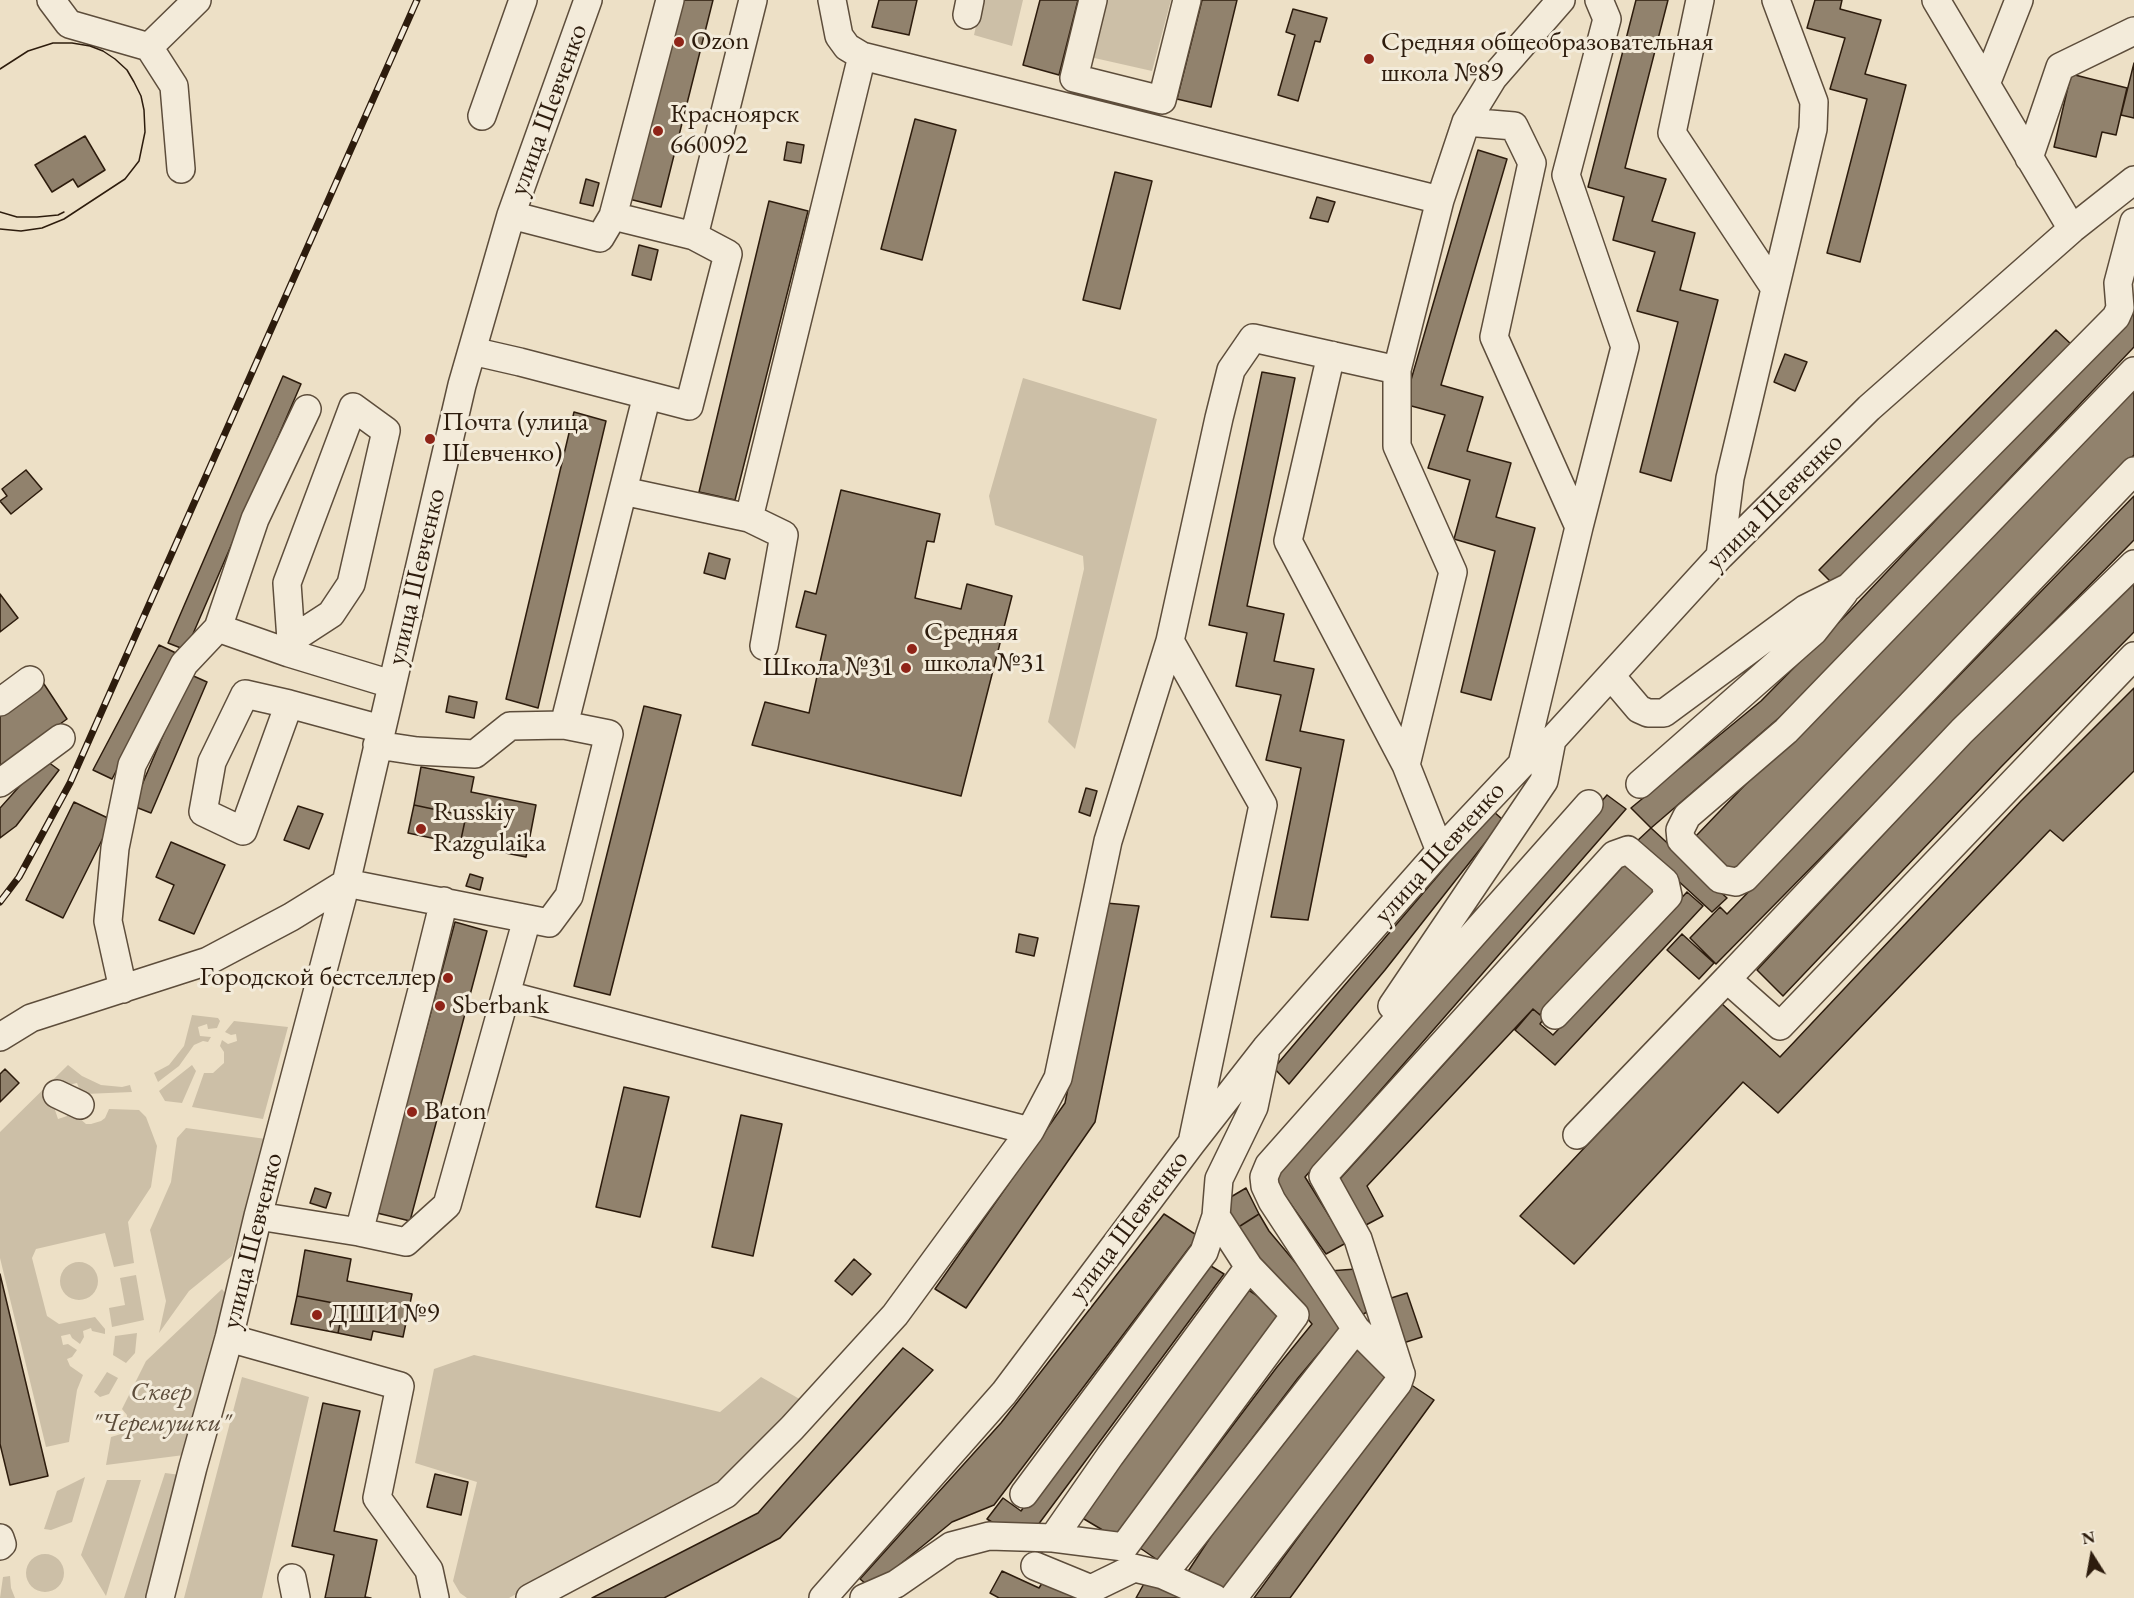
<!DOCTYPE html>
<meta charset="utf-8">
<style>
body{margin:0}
#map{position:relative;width:2134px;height:1598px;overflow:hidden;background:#ede0c6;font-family:"EB Garamond",serif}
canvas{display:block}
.north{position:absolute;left:2062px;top:1526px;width:60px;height:60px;-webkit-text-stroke:4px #f3ebda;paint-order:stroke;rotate:349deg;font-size:16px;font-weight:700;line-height:24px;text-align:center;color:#2d1c0d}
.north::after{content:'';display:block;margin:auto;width:21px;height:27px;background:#2d1c0d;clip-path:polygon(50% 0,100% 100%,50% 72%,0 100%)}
</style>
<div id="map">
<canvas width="2134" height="1598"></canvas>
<div class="north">N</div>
</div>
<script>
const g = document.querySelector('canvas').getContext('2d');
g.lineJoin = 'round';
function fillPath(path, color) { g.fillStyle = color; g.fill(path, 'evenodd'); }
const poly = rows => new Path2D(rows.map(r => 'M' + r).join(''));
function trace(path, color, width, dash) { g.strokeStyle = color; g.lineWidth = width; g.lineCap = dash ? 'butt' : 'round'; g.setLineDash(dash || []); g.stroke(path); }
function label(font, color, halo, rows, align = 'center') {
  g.font = font + ' "EB Garamond",serif'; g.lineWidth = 6; g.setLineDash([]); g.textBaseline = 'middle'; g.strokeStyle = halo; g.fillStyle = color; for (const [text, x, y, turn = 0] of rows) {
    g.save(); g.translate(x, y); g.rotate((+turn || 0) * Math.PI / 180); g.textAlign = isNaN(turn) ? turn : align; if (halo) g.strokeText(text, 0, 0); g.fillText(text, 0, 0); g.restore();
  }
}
fillPath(poly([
 [982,0,1023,0,1012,46,974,35],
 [1105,0,1171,0,1152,71,1090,57],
 [1023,378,1157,419,1075,749,1048,722,1084,569,1083,556,995,525,989,496],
 [192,1015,218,1018,220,1021,217,1028,208,1029,207,1024,198,1027,200,1036,211,1037,208,1042,203,1041,194,1045,179,1066,158,1082,154,1073,169,1065,184,1046],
 [234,1021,288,1027,263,1119,192,1107,204,1073,213,1073,224,1063,224,1052,220,1046,222,1040,228,1044,237,1041,236,1034,231,1035,225,1032],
 [68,1065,82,1076,101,1085,122,1087,130,1085,132,1092,85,1094,80,1091,77,1083,68,1085,60,1108,55,1110,58,1119,67,1116,66,1111,78,1117,86,1124,91,1124,101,1121,105,1118,109,1109,139,1110,146,1117,157,1146,151,1187,128,1222,134,1263,114,1267,105,1233,36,1249,32,1258,47,1316,59,1324,95,1317,105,1329,105,1334,92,1331,91,1328,83,1331,84,1337,80,1344,72,1338,70,1334,61,1336,63,1345,68,1344,77,1350,72,1357,67,1359,70,1366,83,1375,77,1390,69,1442,46,1447,0,1258,0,1132],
 [192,1065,196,1071,182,1103,165,1101,159,1091],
 [186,1128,266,1139,232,1256,189,1291,159,1333,166,1301,150,1230,171,1182,177,1138],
 '60 1281a19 19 0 1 1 38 0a19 19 0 1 1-38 0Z',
 [136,1275,144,1320,112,1327,109,1308,125,1305,120,1278],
 [222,1289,228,1297,184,1455,106,1465,111,1437,121,1434,127,1425,127,1415,122,1409,146,1361],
 [137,1333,135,1353,126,1363,113,1355,115,1336],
 [474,1355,720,1412,761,1377,803,1401,723,1479,509,1598,467,1598,460,1593,453,1581,477,1482,415,1463,434,1369],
 [107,1372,118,1378,109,1394,100,1397,94,1392],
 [242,1377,309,1397,262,1598,184,1598],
 [165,1473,181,1475,146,1598,124,1598],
 [85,1477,72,1522,51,1530,44,1529,57,1491],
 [107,1480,141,1480,106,1596,81,1555],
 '26 1573a19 19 0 1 1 38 0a19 19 0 1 1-38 0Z',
 [10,1576,11,1588,15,1598,0,1598,3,1577]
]), '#ccbfa7');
const building = poly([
 [679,0,713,0,661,207,629,199,679,0],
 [879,0,917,0,909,35,872,27,879,0],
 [1040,0,1078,0,1059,75,1023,65,1040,0],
 [1202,0,1237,0,1211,107,1177,99,1202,0],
 [1636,0,1668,0,1625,168,1666,179,1652,221,1695,233,1680,290,1718,300,1671,481,1640,472,1678,322,1637,311,1655,252,1613,240,1624,197,1588,187,1636,0],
 [1815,0,1842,0,1840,9,1881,20,1865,74,1906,85,1860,262,1827,253,1867,99,1830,89,1845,38,1807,28,1815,0],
 [1293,9,1327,18,1320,42,1315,41,1298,101,1278,95,1295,35,1286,32,1293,9],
 [2134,63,2134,118,2121,115,2134,63],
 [2071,74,2127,88,2116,135,2102,132,2096,157,2054,147,2071,74],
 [915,119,956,130,922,260,881,249,915,119],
 [85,136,105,170,78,187,73,179,52,192,35,165,85,136],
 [787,142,804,145,801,163,784,160,787,142],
 [1478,150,1507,159,1441,385,1483,397,1467,451,1511,463,1496,517,1535,528,1491,700,1461,692,1495,551,1454,539,1470,480,1428,468,1445,415,1404,404,1478,150],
 [1115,172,1152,181,1120,309,1083,300,1115,172],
 [586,179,599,183,593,206,580,203,586,179],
 [1317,197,1335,202,1328,222,1310,218,1317,197],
 [769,201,808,211,735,500,699,492,769,201],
 [639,245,658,250,651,280,632,275,639,245],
 [2134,310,2134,347,1869,627,1780,717,1651,828,1631,808,1761,701,1850,611,2134,310],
 [2056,330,2073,346,1836,587,1819,570,2056,330],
 [1785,354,1807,362,1795,391,1774,382,1785,354],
 [1262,372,1295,378,1247,606,1284,614,1274,661,1314,669,1300,731,1344,740,1308,920,1271,917,1301,768,1266,760,1281,695,1236,686,1247,633,1209,625,1262,372],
 [283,376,301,384,186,650,168,643,283,376],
 [2134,380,2134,455,1732,873,1695,837,2134,380],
 [574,412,606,421,538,708,506,699,574,412],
 [26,470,42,489,11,514,0,501,7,496,2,489,26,470],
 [841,490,940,514,934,542,927,541,915,598,961,609,967,584,1012,596,961,796,752,745,765,702,809,713,826,635,796,627,805,591,816,594,841,490],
 [2134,496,2134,540,1716,964,1690,938,1720,907,1727,914,2134,496],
 [709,553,730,559,725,579,704,573,709,553],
 [2134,575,2134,632,2001,767,1783,996,1757,970,1971,740,2134,575],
 [0,594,18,618,0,632,0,594],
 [159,645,178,654,112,779,93,770,159,645],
 [189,674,207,682,151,813,133,806,189,674],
 [44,684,67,719,0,767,0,716,44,684],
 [2134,688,2134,771,2063,841,2050,830,1778,1113,1743,1082,1574,1264,1520,1216,1721,1003,1780,1057,2021,801,2134,688],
 [449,696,477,702,474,718,446,712,449,696],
 [644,706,681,715,610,995,574,986,644,706],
 [44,759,59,770,16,826,0,838,0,808,44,759],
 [421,767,474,777,471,792,536,805,526,857,460,844,466,816,414,805,421,767],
 [1086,788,1097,791,1090,816,1079,812,1086,788],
 [1607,795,1626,809,1305,1177,1346,1243,1326,1254,1273,1179,1607,795],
 [74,802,112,820,63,918,26,900,74,802],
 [414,805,466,816,460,844,408,833,414,805],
 [298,806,323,814,309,849,284,840,298,806],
 [1493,811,1503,820,1385,970,1289,1084,1274,1068,1493,811],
 [1651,828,1727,898,1712,912,1636,842,1651,828],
 [171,842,225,865,194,934,159,920,174,885,156,877,171,842],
 [1624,865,1655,891,1540,1015,1533,1009,1367,1186,1383,1216,1364,1226,1338,1181,1624,865],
 [470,874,483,878,480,890,466,886,470,874],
 [1687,892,1703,906,1555,1065,1515,1030,1533,1009,1544,1018,1540,1024,1553,1035,1687,892],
 [1106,903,1139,906,1095,1122,966,1308,935,1289,1065,1103,1106,903],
 [455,922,487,931,410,1221,377,1213,455,922],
 [1019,934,1038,938,1034,956,1016,952,1019,934],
 [1682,934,1714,963,1699,979,1667,950,1682,934],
 [5,1069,19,1083,0,1102,0,1074,5,1069],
 [624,1087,669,1097,640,1217,596,1207,624,1087],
 [741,1115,782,1124,753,1256,712,1247,741,1115],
 [315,1188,331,1193,326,1208,310,1203,315,1188],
 [1246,1188,1259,1214,1237,1228,1224,1201,1246,1188],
 [1164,1214,1198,1236,994,1505,952,1522,871,1588,860,1579,1001,1423,1164,1214],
 [1259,1214,1269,1231,1345,1322,1298,1378,1159,1561,1140,1548,1277,1367,1312,1324,1248,1247,1237,1228,1259,1214],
 [305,1250,351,1259,347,1281,412,1294,403,1337,373,1331,371,1340,338,1333,344,1305,297,1296,305,1250],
 [854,1259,871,1274,852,1295,835,1281,854,1259],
 [1206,1263,1224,1274,1035,1529,1005,1530,987,1519,1003,1498,1021,1511,1206,1263],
 [1356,1269,1369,1311,1354,1319,1329,1271,1356,1269],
 [0,1274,48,1476,10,1485,0,1444,0,1274],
 [1247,1289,1282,1312,1116,1538,1079,1516,1247,1289],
 [1407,1293,1422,1337,1400,1344,1385,1300,1407,1293],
 [297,1296,344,1305,338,1333,291,1324,297,1296],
 [1355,1347,1388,1373,1226,1589,1220,1586,1216,1593,1185,1576,1227,1512,1355,1347],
 [903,1348,933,1370,780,1538,664,1598,592,1598,758,1513,903,1348],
 [1410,1384,1434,1400,1290,1598,1254,1598,1410,1384],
 [323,1403,360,1411,334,1531,377,1540,365,1597,371,1598,325,1598,334,1555,292,1546,323,1403],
 [435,1474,468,1482,461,1515,427,1507,435,1474],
 [1002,1571,1039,1588,1044,1580,1083,1598,999,1598,990,1593,1002,1571],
 [1146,1580,1186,1598,1136,1598,1146,1580]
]);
fillPath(building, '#91826d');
trace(building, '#2d1c0d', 1.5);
const minor = poly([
 [51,0,69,24,149,47,174,86,181,169],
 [832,0,839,36,847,47,862,56,1440,200],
 [1093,0,1074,78,1162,100,1187,0],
 [1700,0,1672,133,1774,287],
 [1936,0,2072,229],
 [967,15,970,0],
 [149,47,197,0],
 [1986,84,2019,0],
 [482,116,523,0],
 [1466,122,1514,126,1532,163,1494,337,1579,527,1522,764],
 [2029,158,2060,67,2134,31],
 [511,215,600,238,613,216,670,0],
 [613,216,694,236,753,0],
 [472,351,520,362,689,406,728,254,694,236],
 [1331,355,1288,541,1406,765],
 [2134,371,1786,731,1687,816,1680,830,1681,840,1720,879,1736,882,1745,878,2134,471],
 [307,409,255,519,218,628,289,653,391,684],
 [623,491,749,518,862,56],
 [749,518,784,535,764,646],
 [1579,527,1625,347,1566,175,1607,19,1599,0],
 [1720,556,1730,478,1813,129,1814,102,1776,0],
 [289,653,291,640,287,583,353,407,386,431,351,584,331,614,291,640],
 [1611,676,1639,709,1648,713,1664,713,1805,609,1849,587,2116,317,2120,308,2118,283,2134,222],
 [0,702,30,680],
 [289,704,243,831,203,812,212,762,245,694,289,704,381,729],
 [377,745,417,751,475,754,510,726,564,725,647,395],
 [0,783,61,738],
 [1640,784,1814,631,1844,593],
 [1440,851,1406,765,1453,572,1397,446,1397,370,1440,200,1466,122,1493,78,1561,0],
 [1727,979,1962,731,2134,564],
 [123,989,108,921,115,848,132,765,184,664,218,628],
 [507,995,1030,1131,1058,1078,1108,841,1170,641],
 [1392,1006,1544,781,1552,740],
 [0,1037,31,1018,208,961,291,917,346,883,462,385,511,215,588,0],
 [57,1094,80,1105],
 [1577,1135,1727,979,1780,1026,2134,656],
 [1193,1138,1263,805,1170,641,1219,418,1231,370,1253,338,1397,370],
 [258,1216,359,1232,406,1242,447,1205,527,919],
 [359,1232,422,990,444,901],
 [229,1338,400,1386,377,1498,429,1570,435,1598],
 [1401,1374,1358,1239,1323,1176,1614,855,1628,850,1665,882,1668,896,1555,1015],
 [1024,1494,1204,1252,1216,1216],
 [0,1538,2,1544,0,1546],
 [1053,1538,1124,1547,1295,1315,1249,1267],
 [1035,1566,1091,1589,1134,1568,1163,1575,1356,1329,1272,1201,1265,1186,1264,1177,1269,1165,1589,804],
 [1163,1575,1214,1598],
 [292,1578,296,1598],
 [160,1598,193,1467,229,1338,258,1216,346,883,549,923,569,896,609,734,564,725],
 [530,1598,726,1494,792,1428,895,1315,1030,1131],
 [823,1598,1004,1393,1191,1144,1266,1048,1440,851,1522,764,1552,740,1720,556,1869,408,2072,229,2134,180],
 [864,1598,896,1584,951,1546,989,1536,1053,1538,1110,1456,1249,1267,1216,1216,1219,1179,1254,1107,1265,1055],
 [1233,1598,1398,1383,1401,1374,1356,1329]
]);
trace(minor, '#5d4d3b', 30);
trace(minor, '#f3ebda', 27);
trace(poly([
 [0,69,28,51,53,43,72,43,90,46,103,51,115,59,127,70,134,82,141,96,144,110,145,132,139,161,125,179,64,219,42,228,21,231,0,229],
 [0,212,17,217,37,217,58,215,64,212]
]), '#2d1c0d', 1.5);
const rail = poly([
 [0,902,19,877,70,783,417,0]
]);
trace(rail, '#2d1c0d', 7);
trace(rail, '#f3ebda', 4.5, [14]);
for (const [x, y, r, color] of [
 [679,42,6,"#8f2418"],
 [1369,59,6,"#8f2418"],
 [658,131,6,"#8f2418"],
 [430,439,6,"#8f2418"],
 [912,649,6,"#8f2418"],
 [906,668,6,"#8f2418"],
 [421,829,6,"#8f2418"],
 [448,978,6,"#8f2418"],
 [440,1006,6,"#8f2418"],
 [412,1112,6,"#8f2418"],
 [317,1315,6,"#8f2418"]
]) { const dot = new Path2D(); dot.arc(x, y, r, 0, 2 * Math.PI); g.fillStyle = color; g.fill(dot); trace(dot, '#f3ebda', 2); }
label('27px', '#2d1c0d', '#f3ebda', [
 ["Ozon",691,42],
 ["Средняя общеобразовательная",1381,43],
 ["школа №89",1381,74],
 ["Красноярск",670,115],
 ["660092",670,146],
 ["Почта (улица",442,423],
 ["Шевченко)",442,454],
 ["Средняя",924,633],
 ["школа №31",924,664],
 ["Школа №31",894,668,"right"],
 ["Russkiy",433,813],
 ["Razgulaika",433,844],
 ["Городской бестселлер",436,978,"right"],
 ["Sberbank",452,1006],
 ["Baton",424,1112],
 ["ДШИ №9",329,1315]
], 'left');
label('27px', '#2d1c0d', '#f3ebda', [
 ["улица Шевченко",549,110,-70],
 ["улица Шевченко",1775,502,-45],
 ["улица Шевченко",417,577,-77],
 ["улица Шевченко",1440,853,-48],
 ["улица Шевченко",1129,1226,-53],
 ["улица Шевченко",253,1241,-76]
]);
label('italic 27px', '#5d4d3b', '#f3ebda', [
 ["Сквер",161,1393],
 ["\"Черемушки\"",161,1424]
]);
</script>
